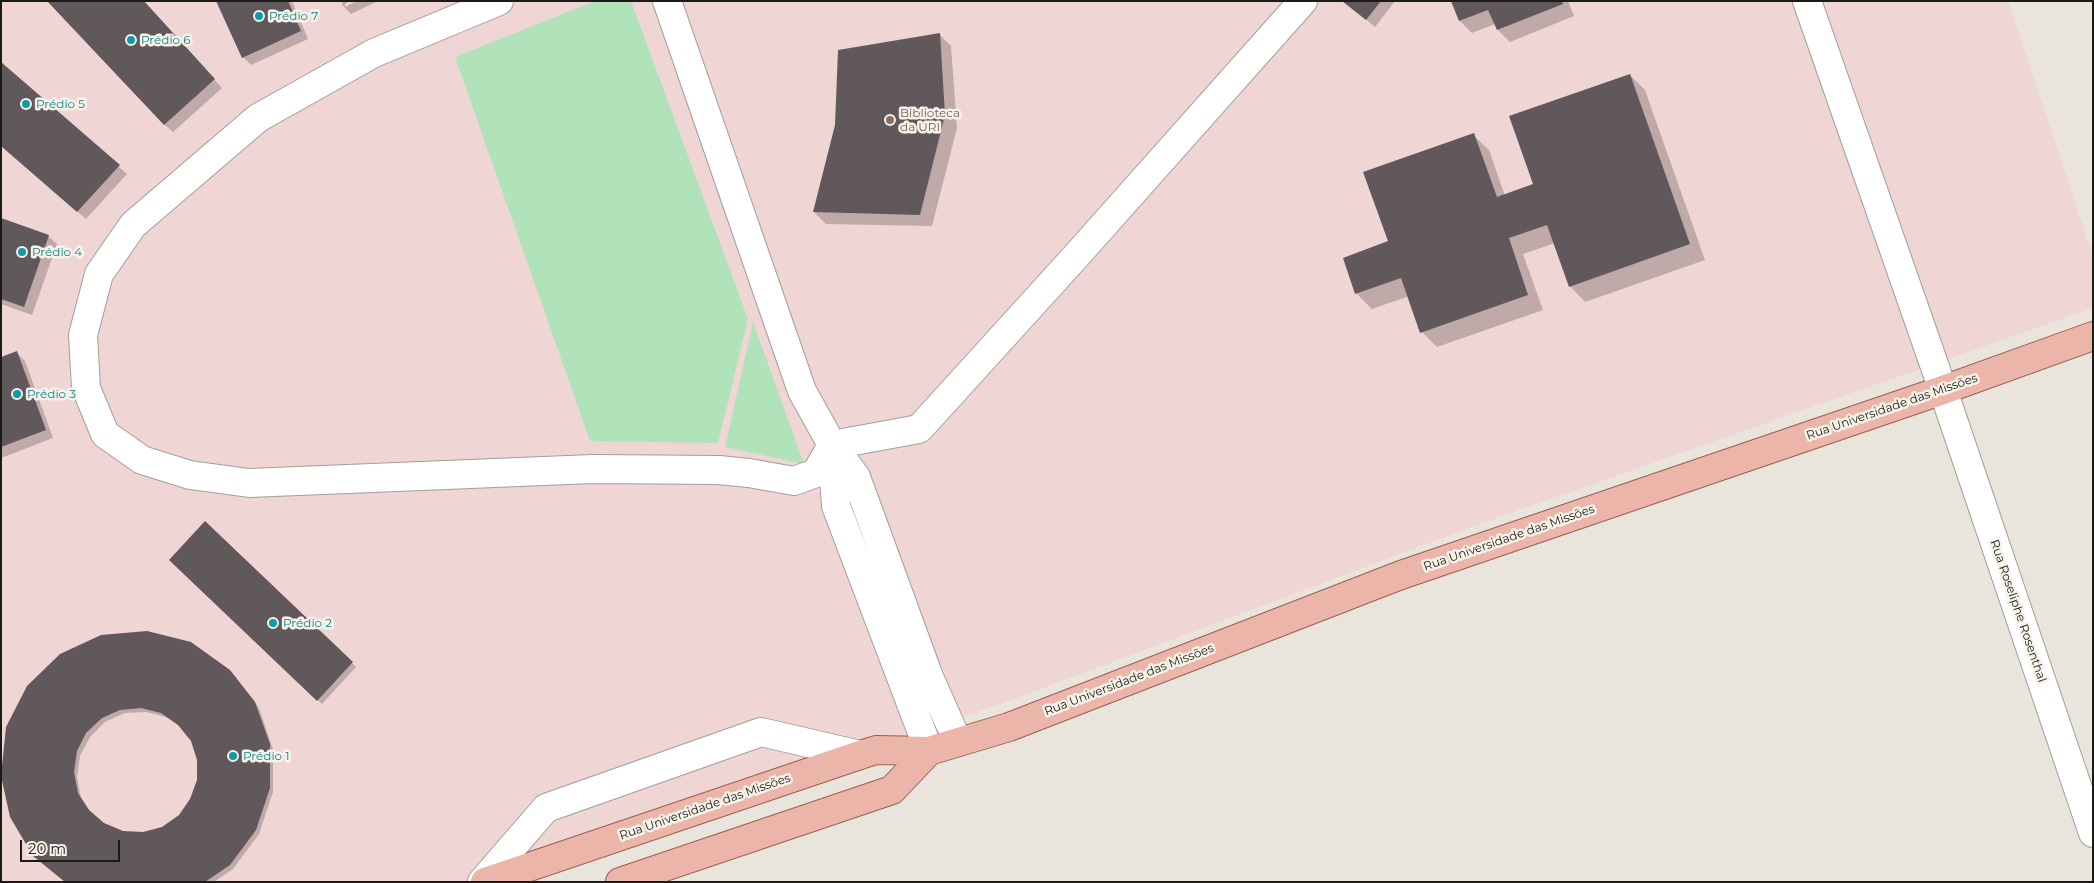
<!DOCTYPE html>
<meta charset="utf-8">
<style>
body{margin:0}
#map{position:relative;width:2094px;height:883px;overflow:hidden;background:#eae5dc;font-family:Montserrat,sans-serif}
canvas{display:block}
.frame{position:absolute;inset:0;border:2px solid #1b1a17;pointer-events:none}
.scale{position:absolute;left:20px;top:840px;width:100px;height:22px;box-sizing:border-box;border:2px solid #1b1a17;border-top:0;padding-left:6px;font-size:15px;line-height:18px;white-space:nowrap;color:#1b1a17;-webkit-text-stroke:4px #f7f3e9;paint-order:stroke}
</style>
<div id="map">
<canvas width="2094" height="883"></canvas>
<div class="frame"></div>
<div class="scale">20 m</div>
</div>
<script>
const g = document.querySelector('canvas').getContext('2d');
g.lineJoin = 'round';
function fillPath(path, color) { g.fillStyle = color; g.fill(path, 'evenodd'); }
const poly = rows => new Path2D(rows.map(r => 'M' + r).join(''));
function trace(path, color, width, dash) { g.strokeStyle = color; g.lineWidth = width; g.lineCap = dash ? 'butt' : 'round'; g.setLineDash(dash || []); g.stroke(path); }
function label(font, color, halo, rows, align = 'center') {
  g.font = font + ' Montserrat,sans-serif'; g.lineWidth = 5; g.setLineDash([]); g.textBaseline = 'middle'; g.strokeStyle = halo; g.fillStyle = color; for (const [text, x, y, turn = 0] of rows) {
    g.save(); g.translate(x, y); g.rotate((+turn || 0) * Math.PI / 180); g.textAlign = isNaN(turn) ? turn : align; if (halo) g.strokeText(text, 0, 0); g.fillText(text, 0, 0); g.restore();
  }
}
fillPath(poly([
 [1,1,2008,1,2093,257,2093,308,1488,521,995,706,491,882,1,882]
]), '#efd5d4');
fillPath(poly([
 [595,1,631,1,748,319,718,443,590,441,455,57],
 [753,322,803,461,803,464,725,447]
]), '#b1e3ba');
fillPath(poly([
 [143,1,222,88,173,132,164,124],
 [218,1,292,1,308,39,251,65,243,57],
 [341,1,350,1,345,4,345,7,356,1,378,1,351,14,343,6],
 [1344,1,1395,1,1375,27],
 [1453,1,1568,1,1574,16,1510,42,1498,30,1495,24,1472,33,1460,21],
 [939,34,951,46,957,128,932,226,826,224,814,212],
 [1,64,127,174,86,219,1,146],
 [1630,75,1645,90,1705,260,1585,302,1570,286,1555,243,1523,254,1543,310,1437,347,1422,332,1409,296,1372,309,1357,294,1344,258,1390,242,1473,135,1489,150,1505,196,1535,185],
 [1,219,48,236,57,244,32,315,1,304],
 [17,353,25,361,53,438,1,458,1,358],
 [205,523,356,667,322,704,171,560],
 [234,675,259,708,273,749,273,792,259,834,233,869,214,882,66,882,8,727],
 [146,712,166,717,182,727,192,740,198,760,198,780,192,800,180,816,162,828,143,833,123,832,103,824,92,814,81,798,77,777,80,756,90,737,105,722,125,713]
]), '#0003');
fillPath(poly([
 [47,1,144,1,215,79,164,125],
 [216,1,288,1,301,31,242,58],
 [1342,1,1381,1,1366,20],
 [1451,1,1562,1,1563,4,1497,30,1488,10,1459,21],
 [940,33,945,115,920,215,813,212,835,125,838,50],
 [1,62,120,165,77,212,1,146],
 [1630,74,1690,244,1569,287,1547,225,1509,238,1528,295,1420,333,1401,278,1355,294,1343,258,1388,241,1363,172,1474,133,1497,197,1533,184,1509,116],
 [1,218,49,235,24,307,1,299],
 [17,351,46,430,1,447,1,357],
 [205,521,353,662,317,701,169,560],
 [147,631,191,642,230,670,255,702,270,744,270,788,256,830,230,865,205,882,65,882,33,856,10,817,1,776,6,727,27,686,60,654,101,635],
 [141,708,161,713,178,725,191,741,197,760,197,780,190,799,179,815,162,827,143,832,123,831,104,823,89,810,78,793,74,772,77,751,86,733,102,718,120,710]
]), '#61585c');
const minor = poly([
 [499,1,374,53,258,118,133,225,99,274,83,335,86,388,105,434,142,460,190,475,249,483,593,469,719,470,749,473,794,481,816,473,832,445],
 [667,1,802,391,832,445,856,477,929,677,958,742],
 [1807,1,1943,390,2093,833],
 [832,445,919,429,1077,255,1303,1],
 [832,445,836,506,929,751],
 [482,882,546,808,761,732,860,755]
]);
const major = poly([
 [485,882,860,755,876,750,929,751,1009,727,1401,575,1943,390,2093,336],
 [620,882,892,790,929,751]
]);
trace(minor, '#a29f96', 30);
trace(major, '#995e50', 30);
trace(minor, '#fff', 28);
trace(major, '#ebb5a9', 28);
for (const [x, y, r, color] of [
 [259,16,5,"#0f9aa8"],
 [131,40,5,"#0f9aa8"],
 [26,104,5,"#0f9aa8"],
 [890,120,5,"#8d6e63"],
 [22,252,5,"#0f9aa8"],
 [17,394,5,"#0f9aa8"],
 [273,623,5,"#0f9aa8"],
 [233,756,5,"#0f9aa8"]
]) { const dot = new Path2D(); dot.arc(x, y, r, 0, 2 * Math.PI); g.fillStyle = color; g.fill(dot); trace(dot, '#f7f3e9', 2); }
label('12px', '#0d838f', '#f7f3e9', [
 ["Prédio 7",269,16],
 ["Prédio 6",141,40],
 ["Prédio 5",36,104],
 ["Prédio 4",32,252],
 ["Prédio 3",27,394],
 ["Prédio 2",283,623],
 ["Prédio 1",243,756]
], 'left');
label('12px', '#785e54', '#f7f3e9', [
 ["Biblioteca",900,113],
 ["da URI",900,127]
], 'left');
label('12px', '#1b1a17', '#f7f3e9', [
 ["Rua Universidade das Missões",1892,407,-19],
 ["Rua Universidade das Missões",1509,538,-19],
 ["Rua Roseliphe Rosenthal",2018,611,71],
 ["Rua Universidade das Missões",1129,680,-21],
 ["Rua Universidade das Missões",705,807,-19]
]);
</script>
